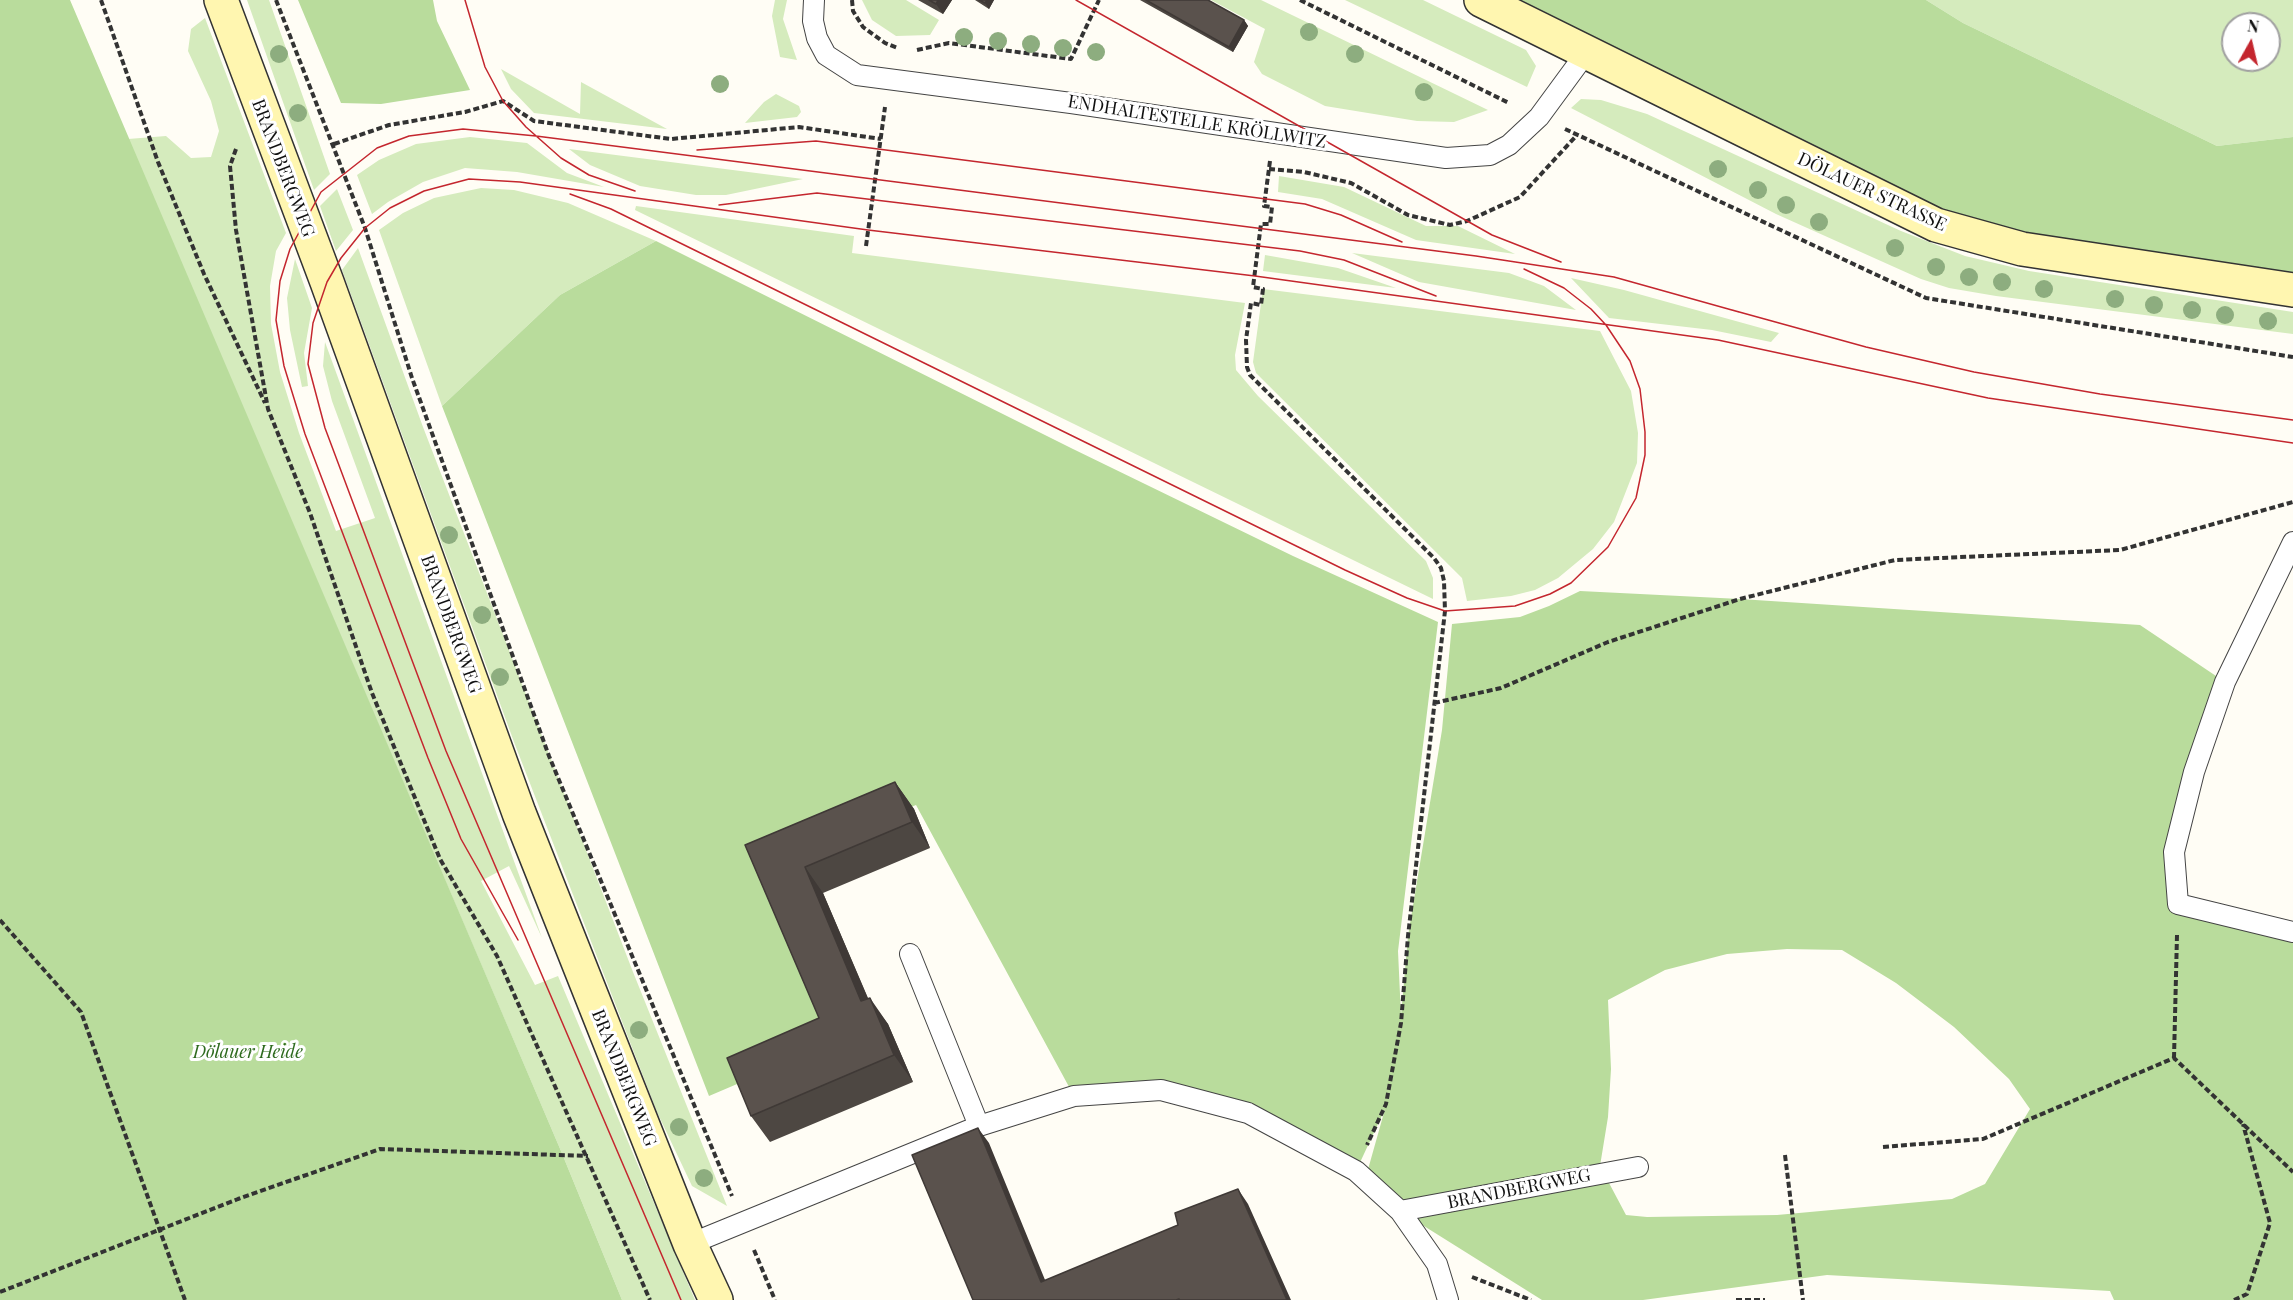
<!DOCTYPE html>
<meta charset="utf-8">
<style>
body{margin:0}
#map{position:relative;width:2293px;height:1300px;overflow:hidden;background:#fffdf5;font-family:"Playfair Display",serif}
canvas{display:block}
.north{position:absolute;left:2221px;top:12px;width:60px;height:60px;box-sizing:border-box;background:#fff;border:2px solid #a0a0a0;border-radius:50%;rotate:8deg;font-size:16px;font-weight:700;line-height:24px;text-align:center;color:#111}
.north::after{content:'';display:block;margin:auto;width:21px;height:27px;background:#c4262e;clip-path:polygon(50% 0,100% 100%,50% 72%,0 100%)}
</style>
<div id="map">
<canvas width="2293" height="1300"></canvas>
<div class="north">N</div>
</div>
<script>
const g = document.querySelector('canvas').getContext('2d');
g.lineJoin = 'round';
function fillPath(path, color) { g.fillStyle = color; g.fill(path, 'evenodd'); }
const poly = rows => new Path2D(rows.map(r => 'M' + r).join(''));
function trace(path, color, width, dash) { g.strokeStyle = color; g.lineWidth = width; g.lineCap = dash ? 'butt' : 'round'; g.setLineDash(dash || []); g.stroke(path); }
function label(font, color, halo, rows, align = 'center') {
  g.font = font + ' "Playfair Display",serif'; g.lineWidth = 6; g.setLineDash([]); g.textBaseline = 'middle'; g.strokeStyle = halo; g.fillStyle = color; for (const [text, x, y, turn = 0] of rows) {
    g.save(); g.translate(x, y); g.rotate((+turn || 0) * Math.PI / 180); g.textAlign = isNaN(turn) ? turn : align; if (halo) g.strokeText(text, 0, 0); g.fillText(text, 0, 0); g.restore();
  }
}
fillPath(poly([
 [247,0,269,0,330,174,314,190],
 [775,0,787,0,783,19,797,60,780,57,772,16],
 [862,0,906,0,939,20,930,35,896,36,872,20],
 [1211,0,1261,0,1488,110,1454,122,1417,121,1325,106,1262,74,1254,62,1265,29],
 [1345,0,1423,0,1526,50,1536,66,1527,87],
 [1926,0,2293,0,2293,137,2217,146,1963,23],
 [2233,24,2269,24,2269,60,2233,60],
 [205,18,286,233,276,251,270,286,271,324,280,372,299,433,336,531,375,518,332,401,323,366,325,342,542,938,509,866,481,881,535,985,558,976,695,1300,622,1300,561,1151,128,139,166,136,191,158,211,157,219,131,211,101,188,51,191,29],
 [501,69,580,114,581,82,667,129,534,113,511,89],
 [776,94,799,106,801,112,797,117,745,123,764,102],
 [1581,99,1601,100,1647,114,1901,231,1965,256,2029,271,2293,312,2293,334,1996,296,1949,288,1921,279,1776,214,1571,108],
 [470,137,527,143,567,173,604,187,517,172,465,168,423,182,388,202,372,214,357,175,379,160,416,144],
 [569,149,803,179,726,195,696,195,640,186,590,165],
 [1279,176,1344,187,1426,226,1458,226,1515,254,1416,240,1322,199,1278,192],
 [481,188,514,190,568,203,656,241,560,295,442,406,379,230,403,213,434,198],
 [337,189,353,230,336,251,320,206],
 [636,206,854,236,852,253,1245,303,1235,355,1236,370,1258,396,1426,561,1433,578,1433,599,635,210],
 [358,248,423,427,633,972,727,1206,692,1186,657,1112,514,742,342,270],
 [1352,253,1509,273,1544,286,1576,310,1419,282],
 [1265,255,1338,268,1396,288,1263,271],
 [295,259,312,308,304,353,308,386,302,387,290,330,287,298],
 [1571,278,1624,290,1779,333,1771,342,1712,330,1609,318],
 [1263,289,1600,331,1631,391,1638,433,1637,463,1614,522,1593,549,1558,578,1535,590,1511,596,1467,601,1462,578,1256,373,1253,362]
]), '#d5ebbd');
fillPath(poly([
 [0,0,70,0,561,1151,622,1300,0,1300],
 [298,0,433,0,437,21,470,90,381,104,341,103],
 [1481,0,1926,0,1963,23,2217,146,2293,137,2293,290,2022,249],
 [656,241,1073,449,1293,556,1438,622,1398,951,1401,1016,1408,936,1442,730,1452,624,1520,617,1549,606,1580,591,1740,599,2140,625,2225,682,2174,852,2178,904,2293,932,2293,1300,2114,1300,2110,1291,1827,1275,1643,1300,1542,1300,1400,1211,1367,1173,1385,1109,1356,1171,1248,1113,1161,1090,1074,1096,916,805,758,869,831,1044,709,1096,442,406,560,295],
 [1787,949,1842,950,1896,983,1954,1027,2009,1079,2030,1109,1985,1184,1952,1199,1777,1215,1647,1217,1626,1215,1600,1166,1608,1117,1611,1069,1608,1000,1665,970,1727,954]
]), '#b9dc9c');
const lane = poly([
 [814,0,813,21,817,38,826,55,857,75,1071,103,1446,158,1490,155,1509,145,1539,117,1586,53],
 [2293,542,2225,682,2194,772,2174,852,2178,904,2293,932],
 [910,954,979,1126],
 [1400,1211,1638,1167],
 [690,1244,979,1126,1074,1096,1161,1090,1248,1113,1356,1171,1400,1211,1437,1264,1448,1300]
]);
const secondary = poly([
 [221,0,327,282,519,813,690,1244,716,1300],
 [1481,0,1936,225,2022,249,2293,290]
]);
trace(lane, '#444', 22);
trace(secondary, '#333', 36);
trace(poly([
 [101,0,158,162,204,274,265,403],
 [276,0,365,228,412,378,549,756,732,1196],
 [852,0,853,11,863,27,885,43,898,48],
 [1300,0,1509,103],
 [917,50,949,43,1071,59,1099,0],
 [1565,129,1926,298,2293,357],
 [334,144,389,125,465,112,503,101,534,121,671,139,799,127,881,139],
 [236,149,230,166,236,230,268,409,310,513,372,693,440,859,497,956,650,1300],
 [1270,161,1264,206,1272,207,1270,224,1261,224,1253,287,1263,289,1261,305,1251,303,1246,340,1247,367,1250,375,1434,558,1441,568,1444,581,1445,611,1408,936,1401,1023,1386,1104,1367,1145],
 [1269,169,1304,172,1351,183,1408,215,1450,225,1467,221,1520,197,1577,135],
 [866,246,885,107],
 [1434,703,1501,688,1608,642,1740,599,1895,560,2120,550,2293,502],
 [0,920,81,1012,185,1300],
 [2174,1058,2177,935],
 [1883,1147,1983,1139,2174,1058,2293,1172],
 [1785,1155,1803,1300],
 [754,1250,775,1300],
 [1472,1277,1531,1300],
 [0,1292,238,1199,380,1149,588,1156],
 [1736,1300,1765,1300],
 [2234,1300,2247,1294,2270,1223,2243,1124]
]), '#333', 4, [6, 3]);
trace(lane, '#fff', 20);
trace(secondary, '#fff6b0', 33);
trace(poly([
 [465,0,485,67,503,101,526,127,561,158,589,175,635,191],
 [1076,0,1492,235,1561,262],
 [697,150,816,141,1305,204,1341,215,1402,242],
 [570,194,611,209,1345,570,1407,598,1445,611,1515,606,1550,594,1571,583,1608,547,1636,498,1645,455,1645,432,1640,389,1630,361,1606,325,1591,309,1564,288,1524,269],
 [719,205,817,193,1300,251,1344,260,1436,296],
 [1732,310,1866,347,1974,372,2100,394,2293,420],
 [518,940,461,839,428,758,305,434,284,366,276,320,280,281,290,249,321,192,377,148,409,136,463,129,536,136,1476,256,1614,277,1739,312],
 [681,1300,446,751,325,428,308,364,313,323,327,282,341,258,365,228,390,208,424,191,469,179,520,182,868,230,1255,276,1718,340,1988,398,2293,443]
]), '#c4262e', 1.5);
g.fillStyle = '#8dad7f';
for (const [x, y] of [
 [1309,32],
 [964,37],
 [998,41],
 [1031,44],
 [1063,48],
 [1096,52],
 [279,54],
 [1355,54],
 [720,84],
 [1424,92],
 [298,113],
 [1718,169],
 [1758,190],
 [1786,205],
 [1819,222],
 [1895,248],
 [1936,267],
 [1969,277],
 [2002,282],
 [2044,289],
 [2115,299],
 [2154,305],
 [2192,310],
 [2225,315],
 [2268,321],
 [449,535],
 [482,615],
 [500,677],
 [639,1030],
 [679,1127],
 [704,1178]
]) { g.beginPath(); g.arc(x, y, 9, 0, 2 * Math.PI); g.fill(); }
fillPath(poly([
 [918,0,952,0,943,14],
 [975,0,994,0,989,9],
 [1140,0,1208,0,1244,20,1248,26,1233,52],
 [895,782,914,809,930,848,823,893,868,998,888,1024,913,1082,770,1142,751,1116,819,1018,745,845]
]), '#4d4742');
fillPath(poly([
 [938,0,952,0,943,14,936,4],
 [987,0,994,0,989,9,985,3],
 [1244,20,1248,26,1233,52,1229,47],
 [895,782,914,809,930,848,912,822],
 [805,867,823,893,880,1027,861,1001],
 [870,998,888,1024,913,1082,894,1055],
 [978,1128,989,1143,1052,1297,1041,1282],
 [1238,1189,1248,1204,1291,1300,1287,1300]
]), '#3f3936');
const building = poly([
 [929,0,938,0,936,4,929,0],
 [979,0,987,0,985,3,979,0],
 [1146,0,1208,0,1244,20,1229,47,1146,0],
 [895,782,912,822,805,867,861,1001,870,998,894,1055,751,1116,727,1058,819,1018,745,845,895,782],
 [978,1128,1041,1282,1178,1225,1175,1213,1238,1189,1287,1300,1180,1300,1179,1299,1176,1300,973,1300,912,1155,978,1128]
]);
fillPath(building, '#5a524d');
trace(building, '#3f3936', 1.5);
label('18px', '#111', '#fff', [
 ["ENDHALTESTELLE KRÖLLWITZ",1197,122,9],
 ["BRANDBERGWEG",283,168,69],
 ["DÖLAUER STRASSE",1872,192,25],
 ["BRANDBERGWEG",451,624,70],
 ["BRANDBERGWEG",624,1078,68],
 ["BRANDBERGWEG",1519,1189,-11]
]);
label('italic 18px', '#2f6b1f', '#fff', [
 ["Dölauer Heide",248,1052]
]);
</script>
